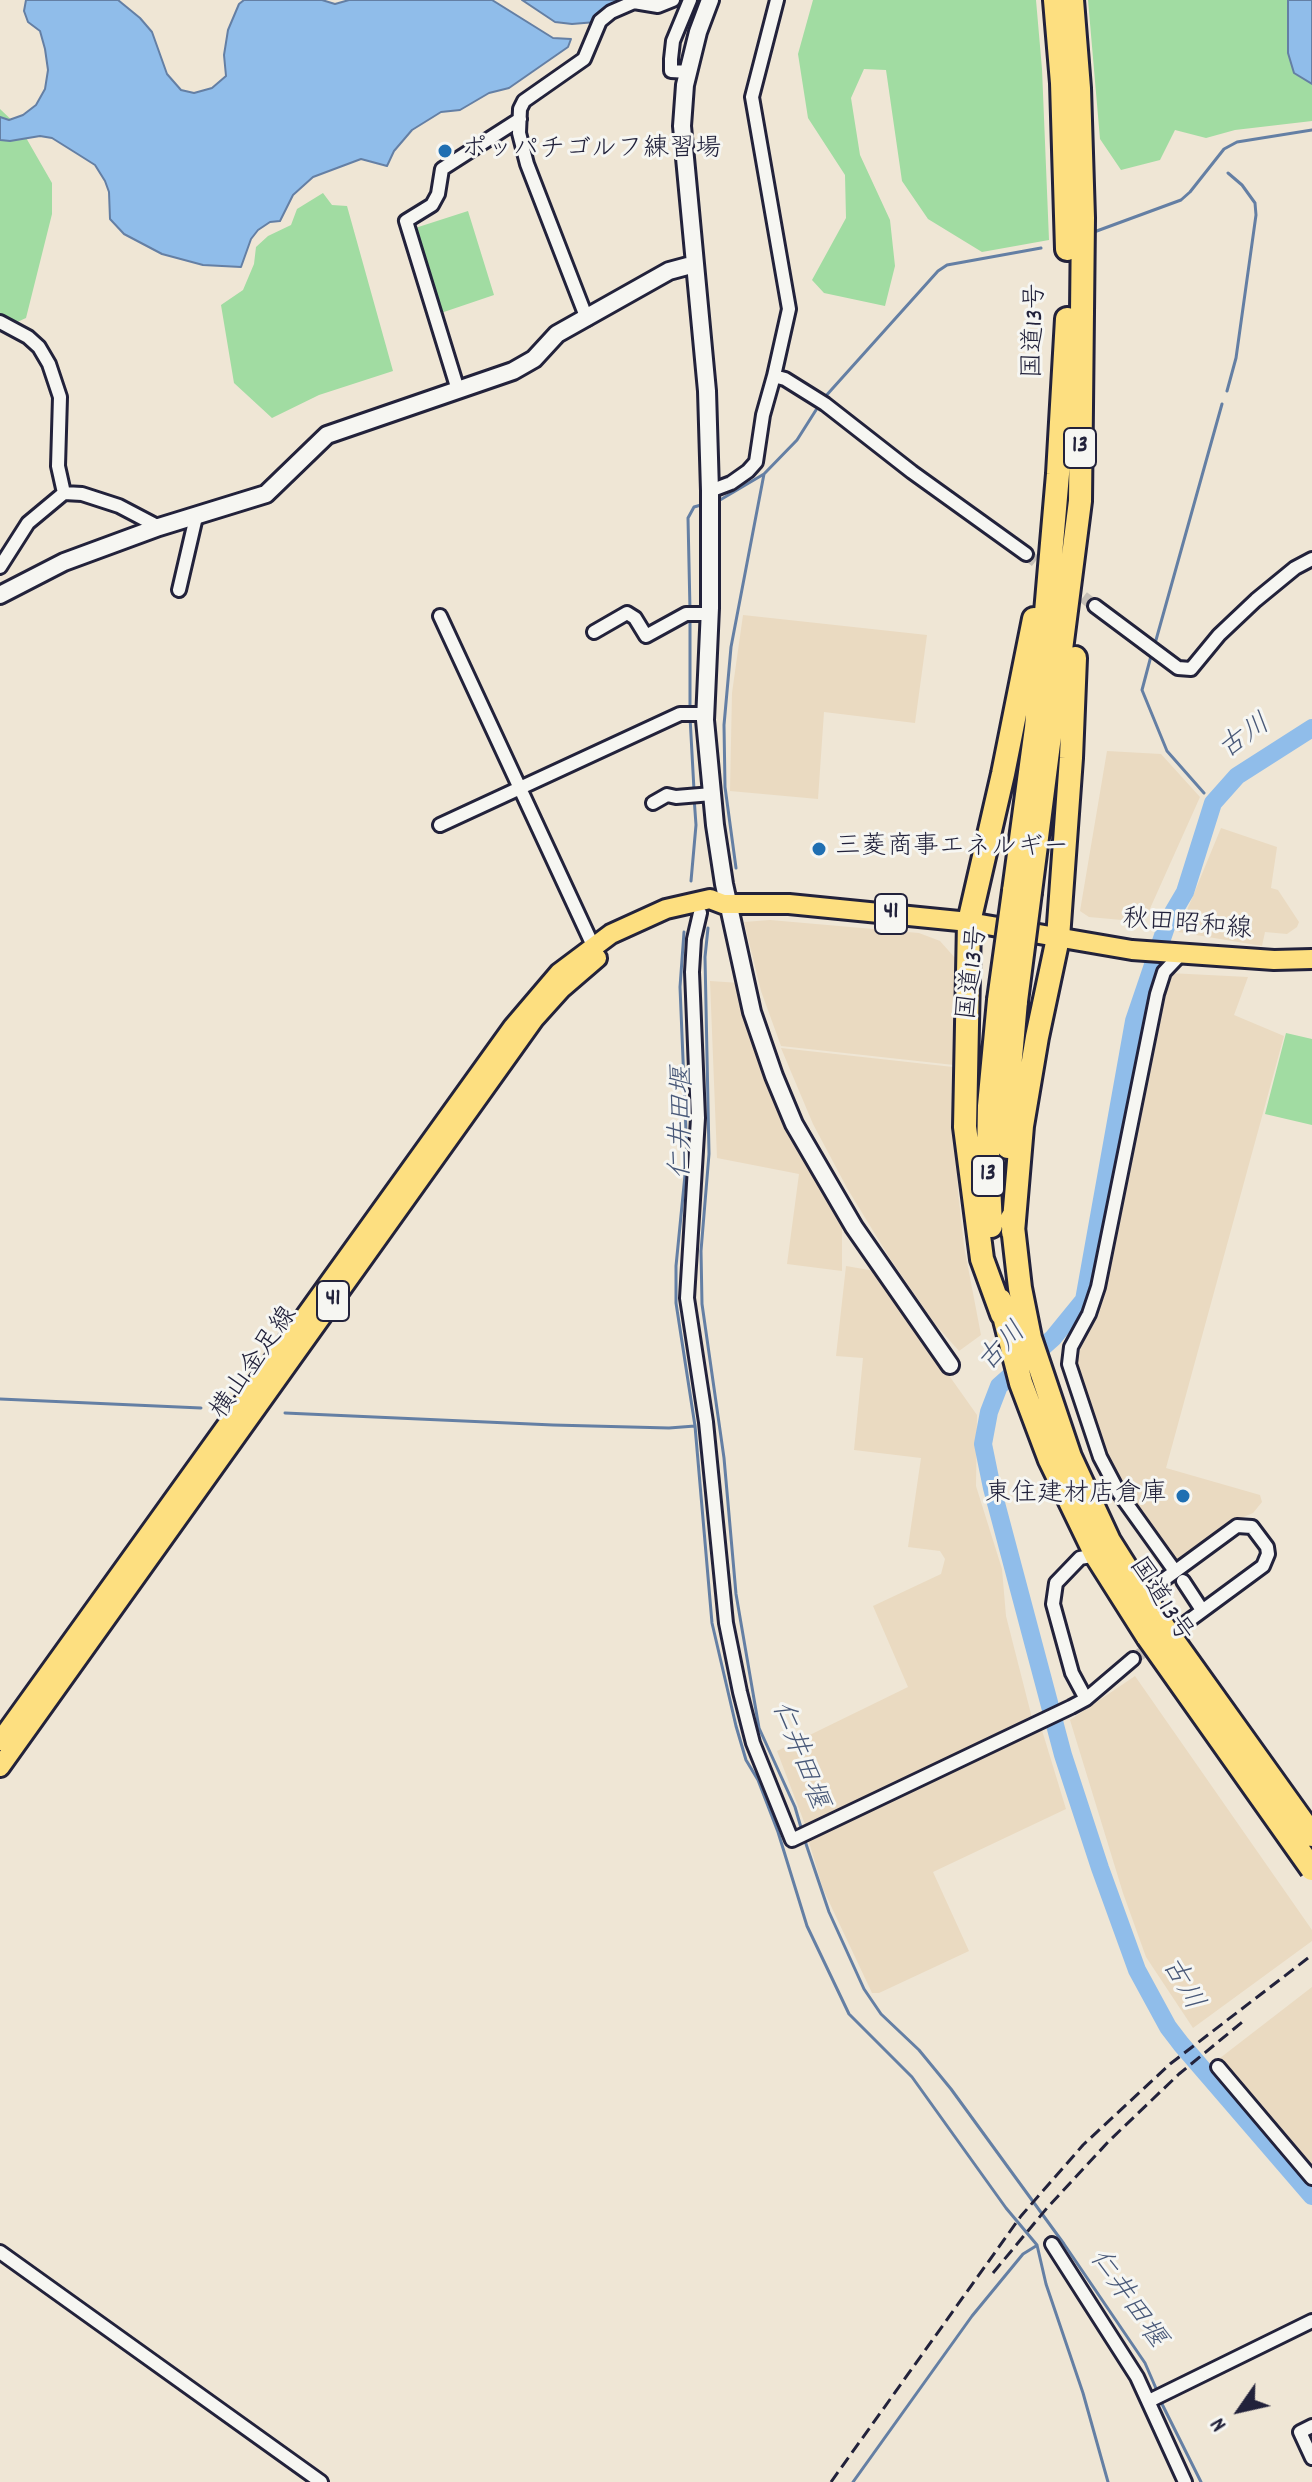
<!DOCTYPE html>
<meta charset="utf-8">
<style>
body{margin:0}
#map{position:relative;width:1312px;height:2482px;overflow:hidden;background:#efe6d5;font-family:Dekko,sans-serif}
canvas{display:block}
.north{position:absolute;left:1200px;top:2370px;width:80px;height:80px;-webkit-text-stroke:6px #f6f6f2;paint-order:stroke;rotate:236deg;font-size:22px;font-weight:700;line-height:32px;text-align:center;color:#22223b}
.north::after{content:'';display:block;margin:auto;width:28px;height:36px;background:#22223b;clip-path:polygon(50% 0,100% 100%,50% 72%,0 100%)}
</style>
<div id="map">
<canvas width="1312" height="2482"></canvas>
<div class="north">N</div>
</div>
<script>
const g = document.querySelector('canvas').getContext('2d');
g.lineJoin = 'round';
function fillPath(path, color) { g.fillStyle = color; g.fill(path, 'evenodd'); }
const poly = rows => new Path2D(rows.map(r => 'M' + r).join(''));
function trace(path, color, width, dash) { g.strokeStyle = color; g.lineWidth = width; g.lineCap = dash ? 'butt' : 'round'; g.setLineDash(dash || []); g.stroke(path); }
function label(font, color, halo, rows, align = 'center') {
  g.font = font + ' Dekko,"Klee One",sans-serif'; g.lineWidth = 6; g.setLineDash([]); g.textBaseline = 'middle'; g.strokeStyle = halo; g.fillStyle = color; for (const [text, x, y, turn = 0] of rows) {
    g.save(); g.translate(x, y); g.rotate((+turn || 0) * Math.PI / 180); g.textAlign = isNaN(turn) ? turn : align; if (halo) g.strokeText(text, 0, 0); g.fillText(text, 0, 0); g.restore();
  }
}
fillPath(poly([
 [743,615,927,635,915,723,824,712,818,799,730,791,732,693],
 [1107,751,1161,754,1200,797,1144,922,1089,917,1080,911],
 [1221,828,1277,847,1271,888,1278,890,1299,922,1297,927,1287,934,1265,932,1262,946,1178,932],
 [770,920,919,933,940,941,964,968,954,1065,781,1046,761,991,744,922],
 [1169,973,1248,977,1234,1015,1284,1036,1166,1468,1260,1495,1262,1502,1253,1513,1239,1519,1175,1566,1121,1491,1102,1454,1071,1365,1073,1351,1093,1316,1153,1027],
 [710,981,740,983,842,1216,842,1271,787,1264,799,1174,717,1158],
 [781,1048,953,1067,958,1191,964,1246,981,1335,959,1351,935,1324,889,1257,847,1188,813,1124],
 [846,1266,875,1271,977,1415,976,1486,1002,1569,1006,1616,1032,1718,1021,1726,806,1827,777,1751,908,1687,873,1606,941,1574,945,1559,940,1551,908,1547,921,1458,854,1450,863,1358,836,1356],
 [1135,1676,1312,1930,1312,1941,1193,2028,1146,1957,1123,1893,1070,1720],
 [1041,1727,1066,1809,933,1872,969,1951,879,1993,872,1993,823,1889,808,1839],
 [1312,1987,1312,2183,1211,2065]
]), '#eadac1');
fillPath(poly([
 [813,0,1036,0,1042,69,1049,240,982,252,928,219,902,181,886,70,864,69,851,98,860,155,890,220,895,266,885,306,824,293,812,280,846,218,845,175,808,118,798,54],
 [1088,0,1288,0,1288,53,1312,84,1312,121,1235,130,1206,138,1175,130,1160,160,1121,170,1100,139],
 [0,109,21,129,52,183,52,214,26,318,4,328,0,326],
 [323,193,332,205,347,206,393,371,319,395,272,418,234,383,221,305,243,290,254,264,256,247,268,236,291,225,297,209],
 [468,211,494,295,435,315,409,230],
 [1286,1033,1312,1039,1312,1125,1265,1114]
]), '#a1dca2');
const water = poly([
 [26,0,118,0,140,18,152,32,167,74,181,90,194,93,212,88,226,76,224,55,228,30,239,4,244,0,322,0,335,4,349,0,492,0,553,38,571,39,568,47,509,88,489,93,460,110,441,112,412,130,394,151,387,166,361,159,313,177,293,195,280,221,270,222,258,230,251,239,241,267,203,265,162,254,124,234,110,219,109,192,105,181,95,165,76,153,52,138,40,136,10,141,0,140,0,117,9,120,23,115,36,105,45,89,48,70,45,49,40,31,28,22,24,11,26,0],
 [522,0,629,0,596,22,572,24,555,22,522,0],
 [1288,0,1312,0,1312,84,1294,73,1288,53,1288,0]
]);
fillPath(water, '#90bdea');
trace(water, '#647fa4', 2);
trace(poly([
 [1094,232,1181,200,1190,192,1224,149,1237,142,1312,130],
 [1227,391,1236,358,1256,215,1255,203,1242,185,1228,173],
 [824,398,938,271,947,265,1041,248],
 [720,500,764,474,797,440,816,410],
 [690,610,688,518,694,507,701,505],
 [690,617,690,710],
 [1156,640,1222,404],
 [1151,656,1142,690,1167,751,1204,793],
 [690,717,694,790],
 [1211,801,1213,803],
 [736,868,725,787,724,725,731,647,764,474],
 [691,881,696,825,694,797],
 [708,928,705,957,709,1154,701,1251,702,1304,724,1458,736,1594,759,1728,795,1807,802,1831],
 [684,932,680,987,687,1155,676,1266,676,1303,695,1426,712,1623,736,1726,746,1760,758,1780,778,1832,807,1926,849,2014,912,2077,1006,2208,1037,2245,1046,2284,1083,2393,1108,2482],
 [0,1399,201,1408],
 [285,1413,553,1425,669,1428,695,1426],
 [804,1838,829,1912,864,1989,881,2014,919,2050,951,2089,1064,2244,1145,2363,1158,2393],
 [1160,2400,1201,2482],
 [853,2482,972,2316,1023,2254,1036,2246]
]), '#647fa4', 3);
trace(poly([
 [1312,728,1237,776,1213,803,1185,892,1168,921,1134,1021,1084,1300,1053,1338,999,1386,989,1412,983,1444,992,1488,1063,1755,1100,1868,1137,1970,1168,2027,1181,2044,1312,2196]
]), '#90bdea', 18);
trace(poly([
 [1026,554,1051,573],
 [1069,586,1095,606],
 [1133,1659,1187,1622]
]), '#c6bfb6', 12, [12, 6]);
const street = poly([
 [689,72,671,71,671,59,673,41,690,0],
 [587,319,527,164,519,133,520,109,524,101,584,59,600,21,611,12,634,2,658,6,673,0],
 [0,322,28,337,39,347,49,364,60,397,58,466,64,493],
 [774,376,789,309,752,97,777,0],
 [458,390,406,221,432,205,438,194,442,169,520,119],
 [710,491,731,483,748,471,756,462,763,415,774,376,785,379,825,404,912,472,1026,554],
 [0,567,28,523,64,493,82,494,119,506,159,527],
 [179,590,196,517],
 [1095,606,1178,668,1191,669,1219,635,1256,600,1295,568,1312,559],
 [440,616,595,950],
 [594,632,627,613,635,618,646,636,686,614,709,614],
 [653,803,667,795,676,797,712,794],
 [440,825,680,714,705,714],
 [700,913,694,939,692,972,698,1118,687,1298,706,1422,726,1623,740,1692,753,1743,792,1840,1071,1707,1086,1699,1133,1659],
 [1172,1567,1119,1493,1100,1457,1069,1364,1071,1347,1089,1314,1098,1287,1157,994,1164,972,1180,955],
 [1183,1581,1202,1610],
 [1143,1595,1237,1526,1252,1527,1267,1547,1268,1554,1263,1566,1187,1622],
 [1086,1699,1072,1673,1053,1604,1056,1583,1080,1558,1096,1555],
 [1218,2067,1312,2178],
 [1052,2244,1137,2377,1185,2482],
 [0,2252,321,2482],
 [1149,2401,1312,2321],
 [1312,2426,1300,2432,1312,2458]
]);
const secondary = poly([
 [710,0,698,32,685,85,682,126,707,391,710,491,710,608,705,720,715,825,724,884,752,1012,774,1076,794,1124,854,1227,950,1365],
 [0,595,64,562,159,527,266,494,327,435,513,371,534,359,557,334,669,271,695,264]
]);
const primary = poly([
 [0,1741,513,1027,559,973,611,934,666,909,710,899,723,904,789,904,969,922,1132,950,1274,960,1312,959],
 [0,1767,534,1019,561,989,597,958]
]);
const highway = poly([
 [1055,0,1062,83,1067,249],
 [1014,891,1036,728,1058,474,1067,319],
 [1030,892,1080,501,1083,218,1079,88,1072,0],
 [1008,1147,1008,1091,1016,1001],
 [1012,1218,1020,1288,1030,1338,1070,1457,1109,1541,1164,1628],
 [991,1226,988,1162,989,1106,999,1000],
 [1013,1232,1022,1126,1037,1037,1058,938,1071,758,1075,658],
 [1000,1300,1021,1383,1050,1460,1096,1555,1148,1637],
 [1002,1314,982,1259,965,1127,969,922,1003,774,1034,619]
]);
trace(street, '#22223b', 18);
trace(secondary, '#22223b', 22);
trace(primary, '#22223b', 24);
trace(highway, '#22223b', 28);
trace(street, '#f6f6f2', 12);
trace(secondary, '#f6f6f2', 16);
trace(primary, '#fddf80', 18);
trace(highway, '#fddf80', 22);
trace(poly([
 [993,2273,1047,2208,1109,2141,1179,2074,1246,2019],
 [831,2482,1021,2216,1083,2145,1170,2064,1312,1955]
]), '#22223b', 3, [12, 6]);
const highwayBridge = poly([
 [999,1000,1014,891],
 [1016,1001,1030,892],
 [1164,1628,1312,1835],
 [1148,1637,1312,1869]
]);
trace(highwayBridge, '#22223b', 28, []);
trace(highwayBridge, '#fddf80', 22);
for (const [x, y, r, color] of [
 [445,151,8,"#1f6fb2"],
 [819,849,8,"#1f6fb2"],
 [1183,1496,8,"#1f6fb2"]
]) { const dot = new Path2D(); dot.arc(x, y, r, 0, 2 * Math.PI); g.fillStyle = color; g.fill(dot); trace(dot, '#f6f6f2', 3); }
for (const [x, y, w] of [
 [1080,448,32],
 [891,914,32],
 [988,1176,32],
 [333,1301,32]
]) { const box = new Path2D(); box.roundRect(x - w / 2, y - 20, w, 40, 6); g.fillStyle = '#f6f6f2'; g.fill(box); trace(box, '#22223b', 2); }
label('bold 24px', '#22223b', null, [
 ["13",1080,448],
 ["41",891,914],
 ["13",988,1176],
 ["41",333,1301]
]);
label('26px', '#22223b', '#f6f6f2', [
 ["ポッパチゴルフ練習場",461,151],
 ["三菱商事エネルギー",835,849],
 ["東住建材店倉庫",1167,1496,"right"]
], 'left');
label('26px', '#22223b', '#f6f6f2', [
 ["国道13号",1037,331,-88],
 ["秋田昭和線",1187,927,5],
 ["国道13号",975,973,-83],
 ["横山金足線",256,1364,-55],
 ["国道13号",1159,1601,57]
]);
label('italic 28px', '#485878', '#f6f6f2', [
 ["古川",1246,739,-35],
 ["仁井田堰",685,1123,-89],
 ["古川",1004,1349,-46],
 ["仁井田堰",797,1756,69],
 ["古川",1180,1985,61],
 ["仁井田堰",1125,2300,55]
]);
</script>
